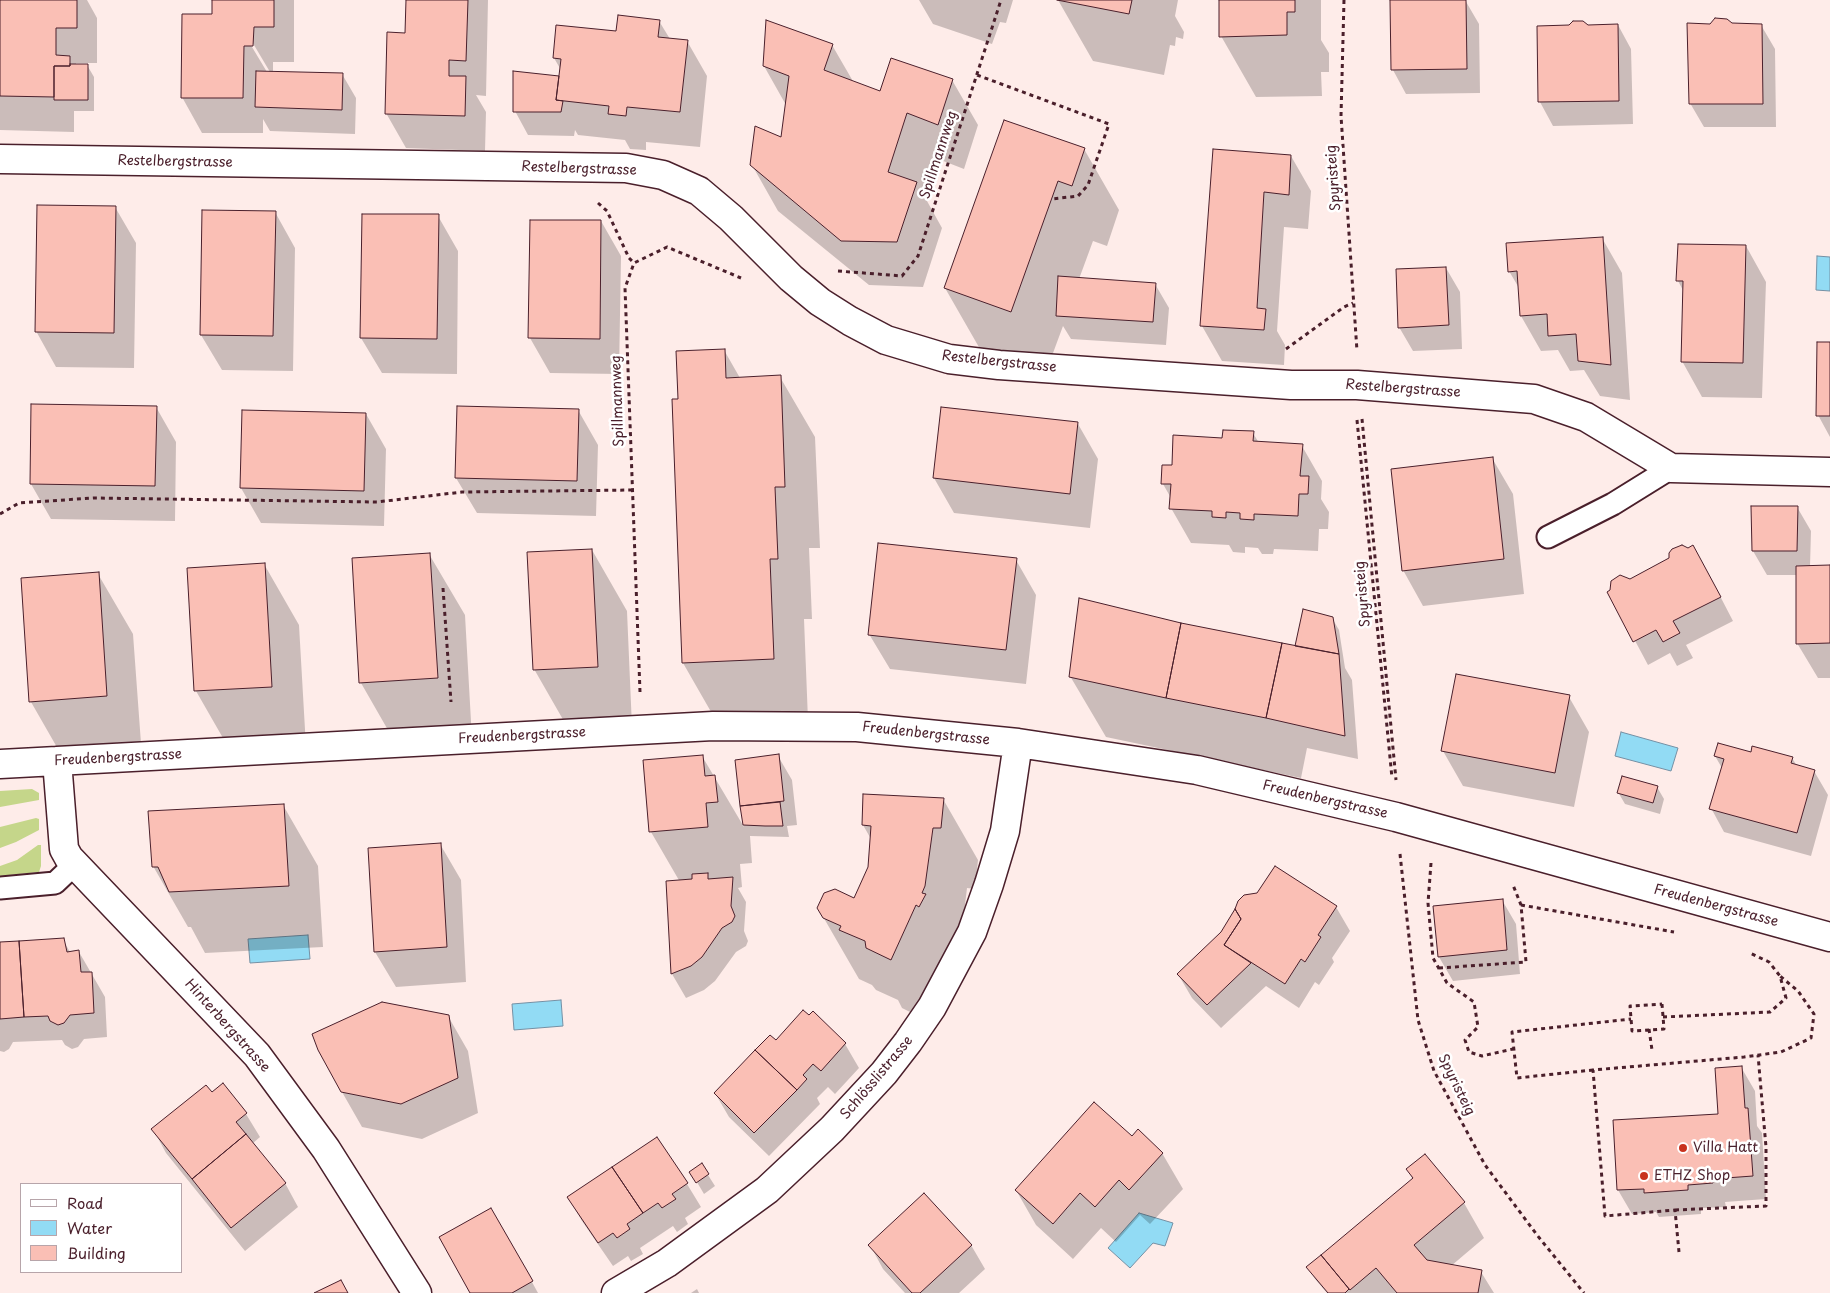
<!DOCTYPE html>
<meta charset="utf-8">
<style>
body{margin:0}
#map{position:relative;width:1830px;height:1293px;overflow:hidden;background:#feece9;font-family:"Playpen Sans",sans-serif}
canvas{display:block}
.legend{position:absolute;left:20px;top:1183px;width:162px;height:90px;box-sizing:border-box;background:#fff;border:1px solid #b7a5aa;margin:0;padding:6px 9px;list-style:none;font-size:15px;color:#4a1f2b}
.legend li{display:flex;align-items:center;gap:10px;height:25px}
.legend b{width:25px;border:1px solid #b7a5aa}
</style>
<div id="map">
<canvas width="1830" height="1293"></canvas>
<ul class="legend">
<li><b style="height:6px;background:#fff"></b>Road</li>
<li><b style="height:14px;background:#92dbf4"></b>Water</li>
<li><b style="height:14px;background:#fabfb5"></b>Building</li>
</ul>
</div>
<script>
const g = document.querySelector('canvas').getContext('2d');
g.lineJoin = 'round';
function fillPath(path, color) { g.fillStyle = color; g.fill(path, 'evenodd'); }
const poly = rows => new Path2D(rows.map(r => 'M' + r).join(''));
function trace(path, color, width, dash) { g.strokeStyle = color; g.lineWidth = width; g.lineCap = dash ? 'butt' : 'round'; g.setLineDash(dash || []); g.stroke(path); }
function label(font, color, halo, rows, align = 'center') {
  g.font = font + ' "Playpen Sans",sans-serif'; g.lineWidth = 5; g.setLineDash([]); g.textBaseline = 'middle'; g.strokeStyle = halo; g.fillStyle = color; for (const [text, x, y, turn = 0] of rows) {
    g.save(); g.translate(x, y); g.rotate((+turn || 0) * Math.PI / 180); g.textAlign = isNaN(turn) ? turn : align; if (halo) g.strokeText(text, 0, 0); g.fillText(text, 0, 0); g.restore();
  }
}
fillPath(poly([
 [32,789,39,793,39,800,0,807,0,791],
 [36,818,39,819,39,830,16,842,0,848,0,827],
 [38,845,41,845,41,866,39,872,0,876,0,866,17,860]
]), '#c5d68a');
const water = poly([
 [1817,256,1830,257,1830,291,1816,290,1817,256],
 [1621,732,1678,748,1671,771,1615,756,1621,732],
 [308,935,310,959,250,963,248,939,308,935],
 [561,1000,563,1026,514,1030,512,1004,561,1000],
 [1139,1213,1173,1223,1165,1246,1153,1243,1130,1268,1108,1248,1139,1213]
]);
fillPath(water, '#92dbf4');
trace(water, '#7590a4', 1);
fillPath(poly([
 [0,0,87,0,97,18,97,63,76,63,76,66,87,65,94,77,94,111,74,111,74,132,0,130],
 [213,0,294,0,294,62,273,62,273,72,342,74,356,98,355,134,270,131,263,119,263,133,202,133,182,97,213,15],
 [251,40,270,72,267,72,249,42],
 [407,0,488,0,486,96,476,95,486,112,485,151,406,148,386,113,406,34],
 [919,0,1013,0,1006,23,1000,22,992,44,933,24],
 [1058,0,1178,0,1175,16,1184,32,1183,39,1176,37,1175,46,1170,45,1164,75,1093,61],
 [1220,0,1321,0,1321,40,1329,53,1329,72,1321,72,1322,96,1256,97,1221,36],
 [1465,0,1479,24,1480,93,1406,94,1393,70,1391,1],
 [659,21,670,39,687,41,707,76,700,147,646,142,646,150,630,149,625,140,578,135,575,130,574,136,528,135,515,111,560,77,561,70,554,58,617,33],
 [1732,24,1761,25,1775,49,1776,127,1704,127,1690,103,1710,25],
 [1618,25,1631,49,1633,124,1553,126,1540,102,1570,26],
 [832,45,854,83,881,93,952,80,978,125,964,169,933,157,922,192,942,228,923,287,869,285,778,211,752,165,782,139,786,105,764,66],
 [1084,149,1119,210,1107,246,1093,241,1079,279,1155,284,1169,308,1166,345,1071,339,1063,326,1046,372,980,349,945,288],
 [1214,151,1291,156,1311,191,1308,229,1284,227,1277,331,1285,345,1284,365,1222,361,1202,326],
 [115,207,136,243,134,368,56,367,36,331],
 [275,212,295,248,293,371,222,370,201,335],
 [438,216,458,251,457,374,382,373,361,338],
 [601,221,621,256,619,374,550,373,530,338],
 [1602,238,1622,273,1630,400,1600,396,1584,370,1570,371,1558,350,1541,351,1521,316,1519,288,1509,271],
 [1746,246,1766,282,1762,398,1702,397,1682,361,1684,292,1678,281],
 [1446,268,1460,292,1462,349,1413,351,1399,327],
 [1830,343,1830,437,1818,415],
 [724,350,740,378,780,377,815,437,820,548,809,548,812,619,804,619,808,720,718,724,683,663,679,400],
 [156,407,176,442,175,521,51,519,31,484],
 [458,408,578,410,598,445,596,516,477,513,456,478],
 [366,414,386,449,384,526,261,523,241,488],
 [1078,424,1098,459,1090,528,954,513,934,478],
 [1253,433,1259,443,1302,446,1322,481,1321,499,1329,512,1328,529,1319,529,1318,551,1274,549,1273,554,1262,554,1258,548,1245,547,1245,553,1233,552,1229,545,1191,543,1171,508,1171,498,1163,484,1173,466,1223,439],
 [1492,458,1513,494,1524,594,1423,606,1403,570],
 [1752,507,1797,507,1811,531,1810,567,1830,567,1830,678,1818,678,1797,643,1797,575,1767,575,1753,551],
 [592,550,627,611,632,727,569,730,534,669],
 [429,554,465,615,472,739,396,744,361,683],
 [1670,559,1707,571,1733,621,1686,645,1693,658,1677,666,1670,653,1648,665,1609,592],
 [1016,560,1036,595,1026,684,890,669,869,634],
 [264,564,299,625,306,747,231,752,196,691],
 [98,574,133,634,142,757,66,763,31,702],
 [1332,618,1339,630,1345,668,1352,680,1358,759,1307,748,1301,778,1106,737,1070,676,1181,624,1296,647],
 [1569,697,1589,732,1574,807,1463,786,1443,751],
 [1751,753,1792,758,1797,766,1814,771,1828,795,1811,856,1724,832,1711,808,1722,768,1715,756],
 [702,756,744,827,736,761,778,756,792,780,797,825,787,826,789,837,750,836,752,863,740,864,742,887,738,888,746,902,744,931,748,941,746,946,736,952,715,981,704,990,686,998,672,974,668,883,680,882,651,832],
 [1657,787,1664,799,1660,814,1625,804,1618,792],
 [943,799,978,860,975,889,967,888,960,948,926,1020,902,1008,898,1000,876,990,872,985,859,979,818,908,854,899,869,867,871,839,863,825],
 [283,805,318,866,323,947,205,953,191,927,188,927,153,866],
 [440,844,461,880,466,982,396,987,375,952],
 [1502,900,1516,924,1520,974,1453,981,1439,957],
 [1336,907,1350,931,1332,958,1334,962,1319,985,1315,982,1299,1008,1266,986,1221,1028,1192,998,1178,974,1222,933],
 [63,940,70,952,79,952,105,997,107,1037,84,1039,78,1047,72,1049,65,1045,62,1040,13,1042,9,1049,4,1052,0,1051,0,943],
 [813,1013,845,1044,859,1068,835,1094,828,1087,817,1098,820,1104,769,1156,729,1117,715,1093,776,1041],
 [448,1016,468,1051,478,1113,422,1139,362,1127,342,1092],
 [1741,1067,1755,1091,1757,1126,1762,1133,1766,1199,1725,1202,1726,1207,1701,1208,1701,1214,1659,1217,1656,1212,1632,1214,1618,1190,1719,1115],
 [211,1094,246,1114,260,1137,252,1144,285,1183,298,1207,245,1251,166,1153,153,1129],
 [1132,1138,1162,1153,1183,1189,1150,1224,1140,1215,1116,1242,1101,1228,1073,1259,1036,1225,1016,1190],
 [657,1139,687,1184,701,1207,685,1218,688,1224,677,1232,673,1226,640,1248,643,1254,631,1261,628,1256,613,1266,582,1221,568,1197],
 [1425,1156,1464,1203,1484,1238,1451,1266,1481,1272,1494,1293,1327,1293,1315,1279,1308,1267,1413,1180,1408,1170],
 [691,1172,708,1175,715,1186,704,1194],
 [505,1233,538,1293,472,1293],
 [870,1245,971,1245,985,1269,959,1293,905,1293,883,1269],
 [697,1289,699,1293,691,1293]
]), '#0003');
const building = poly([
 [0,0,77,0,77,28,56,28,56,55,70,56,70,66,54,66,54,97,0,96,0,0],
 [212,0,274,0,274,27,254,27,253,46,244,46,243,98,181,98,182,14,212,14,212,0],
 [406,0,468,0,466,61,449,60,449,76,466,76,465,116,385,114,387,32,405,33,406,0],
 [1057,0,1132,0,1129,14,1057,0],
 [1219,0,1295,0,1295,12,1287,12,1287,35,1219,37,1219,0],
 [1390,0,1466,0,1467,69,1391,70,1390,0],
 [618,15,660,20,658,37,688,40,680,112,627,107,626,116,608,114,609,106,556,100,561,59,553,58,556,25,616,31,618,15],
 [1715,18,1727,19,1732,23,1762,24,1763,104,1689,104,1687,23,1710,24,1715,18],
 [766,20,833,44,824,70,880,91,891,58,953,79,938,125,907,113,888,172,917,182,897,242,841,241,750,165,755,126,781,137,789,76,763,66,766,20],
 [1573,21,1583,21,1588,25,1618,24,1619,101,1538,102,1537,26,1569,25,1573,21],
 [70,64,88,64,88,100,54,100,54,66,70,66,70,64],
 [256,71,343,73,342,110,255,107,256,71],
 [513,71,559,76,556,100,563,101,561,112,513,112,513,71],
 [1004,120,1085,148,1072,186,1058,181,1011,312,944,288,1004,120],
 [1213,149,1291,155,1289,195,1264,192,1257,308,1266,309,1264,330,1200,326,1213,149],
 [37,205,116,206,114,333,35,332,37,205],
 [202,210,276,211,273,336,200,335,202,210],
 [362,214,439,214,437,339,360,338,362,214],
 [530,220,601,220,600,339,528,338,530,220],
 [1603,237,1611,365,1578,361,1576,334,1548,336,1547,314,1520,316,1517,271,1508,272,1506,243,1603,237],
 [1678,244,1746,245,1743,363,1681,362,1683,281,1676,281,1678,244],
 [1446,267,1449,325,1398,328,1396,269,1446,267],
 [1058,276,1156,283,1153,322,1056,316,1058,276],
 [1817,342,1830,342,1830,416,1816,416,1817,342],
 [725,349,726,378,781,375,785,487,775,487,778,559,770,559,774,659,682,663,672,399,678,399,676,351,725,349],
 [31,404,157,406,155,486,30,484,31,404],
 [457,406,579,409,577,481,455,478,457,406],
 [941,407,1078,422,1070,494,933,478,941,407],
 [242,410,366,413,364,491,240,488,242,410],
 [1223,430,1254,431,1253,441,1303,444,1300,476,1309,476,1308,494,1299,494,1298,516,1254,514,1254,520,1240,519,1240,513,1226,512,1226,518,1212,517,1212,511,1169,509,1171,484,1161,484,1162,465,1172,465,1173,435,1222,438,1223,430],
 [1493,457,1504,559,1402,571,1391,469,1493,457],
 [1751,506,1798,506,1797,551,1752,551,1751,506],
 [878,543,1017,558,1006,650,868,635,878,543],
 [1682,545,1688,548,1693,545,1721,597,1673,621,1680,633,1663,642,1656,630,1633,642,1607,592,1610,590,1611,581,1620,575,1630,579,1669,558,1669,553,1672,549,1682,545],
 [592,549,598,667,533,670,527,552,592,549],
 [430,553,438,678,359,683,352,558,430,553],
 [265,563,272,687,194,691,187,568,265,563],
 [1830,565,1830,643,1796,644,1796,566,1830,565],
 [99,572,107,696,29,702,21,578,99,572],
 [1079,598,1181,623,1166,698,1069,677,1079,598],
 [1303,609,1333,617,1339,654,1295,646,1303,609],
 [1181,623,1282,643,1266,718,1166,698,1181,623],
 [1282,643,1339,654,1345,736,1266,718,1282,643],
 [1456,674,1570,695,1555,773,1441,751,1456,674],
 [1718,743,1751,752,1752,746,1793,757,1791,763,1815,770,1797,833,1709,809,1724,759,1714,756,1718,743],
 [779,754,784,801,740,806,735,760,779,754],
 [703,755,705,776,715,775,718,802,706,803,708,827,649,832,643,760,703,755],
 [1622,776,1658,786,1653,803,1617,793,1622,776],
 [863,794,944,798,941,828,933,828,925,886,922,893,926,894,919,907,916,905,891,960,866,948,865,941,839,930,841,926,823,918,817,908,824,893,835,889,854,898,868,867,871,826,862,825,863,794],
 [780,802,783,826,765,826,743,825,740,806,780,802],
 [284,804,289,886,169,892,158,867,152,867,148,811,284,804],
 [441,843,447,947,374,952,368,848,441,843],
 [1275,866,1337,906,1318,935,1321,937,1305,962,1301,959,1285,984,1224,945,1241,919,1235,909,1238,901,1244,895,1257,893,1275,866],
 [708,873,708,879,733,877,731,906,735,916,732,922,722,928,702,957,691,966,671,974,666,881,692,879,692,874,708,873],
 [1503,899,1507,950,1438,957,1433,906,1503,899],
 [1235,909,1241,919,1224,945,1251,963,1207,1005,1177,974,1221,932,1235,909],
 [64,938,67,952,79,950,81,972,92,972,94,1013,70,1015,64,1023,58,1025,50,1021,48,1016,24,1017,19,941,64,938],
 [19,941,24,1017,0,1019,0,942,19,941],
 [382,1002,449,1015,458,1078,401,1104,341,1092,318,1050,312,1034,382,1002],
 [803,1010,809,1015,813,1011,846,1043,821,1071,813,1064,803,1075,807,1079,797,1090,755,1050,770,1035,776,1040,803,1010],
 [755,1050,797,1090,754,1133,714,1093,755,1050],
 [1742,1066,1745,1108,1748,1108,1753,1176,1712,1179,1713,1183,1688,1185,1688,1190,1644,1193,1644,1189,1617,1190,1613,1120,1718,1114,1715,1068,1742,1066],
 [223,1083,247,1113,236,1122,246,1134,192,1179,151,1129,206,1085,212,1092,223,1083],
 [1094,1102,1132,1136,1138,1129,1163,1153,1129,1190,1119,1180,1095,1207,1080,1193,1053,1224,1015,1190,1094,1102],
 [246,1134,286,1183,231,1228,192,1179,246,1134],
 [657,1137,688,1183,672,1194,676,1199,662,1208,658,1203,643,1213,612,1167,657,1137],
 [1425,1154,1465,1202,1414,1245,1427,1260,1482,1270,1478,1293,1397,1293,1376,1268,1350,1290,1321,1255,1413,1178,1406,1169,1425,1154],
 [702,1163,709,1174,696,1183,689,1172,702,1163],
 [612,1167,643,1213,627,1224,630,1229,617,1238,613,1233,598,1243,567,1197,612,1167],
 [924,1193,972,1245,920,1293,912,1293,868,1245,924,1193],
 [491,1208,533,1281,512,1293,470,1293,439,1237,491,1208],
 [1321,1255,1349,1289,1345,1293,1328,1293,1306,1267,1321,1255],
 [341,1280,348,1293,314,1293,341,1280]
]);
fillPath(building, '#fabfb5');
trace(building, '#4a1f2b', 1);
const service = poly([
 [1548,537,1613,504,1671,468],
 [0,888,55,883,74,865]
]);
const minor = poly([
 [0,159,626,168,663,175,699,191,731,218,791,278,820,302,850,321,886,340,949,359,999,365,1291,385,1357,385,1534,399,1586,417,1671,468,1830,472],
 [57,761,64,849,69,858,257,1055,326,1149,417,1293],
 [0,764,713,726,857,727,1018,743,1197,770,1396,817,1830,937],
 [616,1293,667,1263,767,1190,832,1129,884,1073,908,1042,932,1007,972,932,989,884,1005,831,1018,743]
]);
trace(service, '#4a1f2b', 25);
trace(minor, '#4a1f2b', 31);
trace(poly([
 [1344,0,1341,116,1357,351],
 [977,75,1109,124,1088,185,1078,196,1052,199],
 [598,203,607,211,629,258,634,263],
 [838,271,902,276,918,256,1001,0],
 [1286,349,1344,307,1353,303],
 [1362,419,1396,780],
 [1357,420,1392,778],
 [0,514,19,503,93,498,377,502,462,492,633,490],
 [443,588,451,702],
 [640,692,625,288,634,263,667,247,741,278],
 [1400,854,1418,1020,1434,1071,1485,1165,1537,1235,1584,1293],
 [1431,863,1428,903,1433,958,1447,983,1474,1002,1478,1027,1465,1040,1469,1052,1482,1056,1513,1049],
 [1521,905,1674,932],
 [1439,968,1526,962,1521,905,1513,885],
 [1662,1004,1664,1029,1632,1031,1630,1006,1662,1004],
 [1663,1017,1770,1012,1786,998,1780,976,1769,962,1750,953],
 [1649,1029,1652,1050],
 [1593,1070,1517,1078,1512,1032,1631,1019],
 [1675,1210,1766,1206,1766,1147,1758,1055],
 [1679,1252,1675,1210,1605,1216,1593,1070,1744,1057,1781,1052,1811,1038,1814,1014,1798,991,1780,976]
]), '#4a1f2b', 3, [4, 4]);
trace(service, '#fff', 21);
trace(minor, '#fff', 28);
for (const [x, y, r, color] of [
 [1683,1148,5,"#c8321e"],
 [1644,1176,5,"#c8321e"]
]) { const dot = new Path2D(); dot.arc(x, y, r, 0, 2 * Math.PI); g.fillStyle = color; g.fill(dot); trace(dot, '#fff', 2); }
label('14px', '#4a1f2b', '#fff', [
 ["Spillmannweg",939,155,-72],
 ["Restelbergstrasse",175,162,1],
 ["Restelbergstrasse",579,169,2],
 ["Spyristeig",1334,178,-94],
 ["Restelbergstrasse",999,362,6],
 ["Restelbergstrasse",1403,389,4],
 ["Spillmannweg",618,401,-92],
 ["Spyristeig",1363,594,-95],
 ["Freudenbergstrasse",926,734,6],
 ["Freudenbergstrasse",522,736,-3],
 ["Freudenbergstrasse",118,758,-3],
 ["Freudenbergstrasse",1325,800,13],
 ["Freudenbergstrasse",1716,906,15],
 ["Hinterbergstrasse",227,1026,48],
 ["Schlösslistrasse",877,1078,-50],
 ["Spyristeig",1456,1085,64]
]);
label('14px', '#4a1f2b', '#fff', [
 ["Villa Hatt",1693,1148],
 ["ETHZ Shop",1654,1176]
], 'left');
</script>
